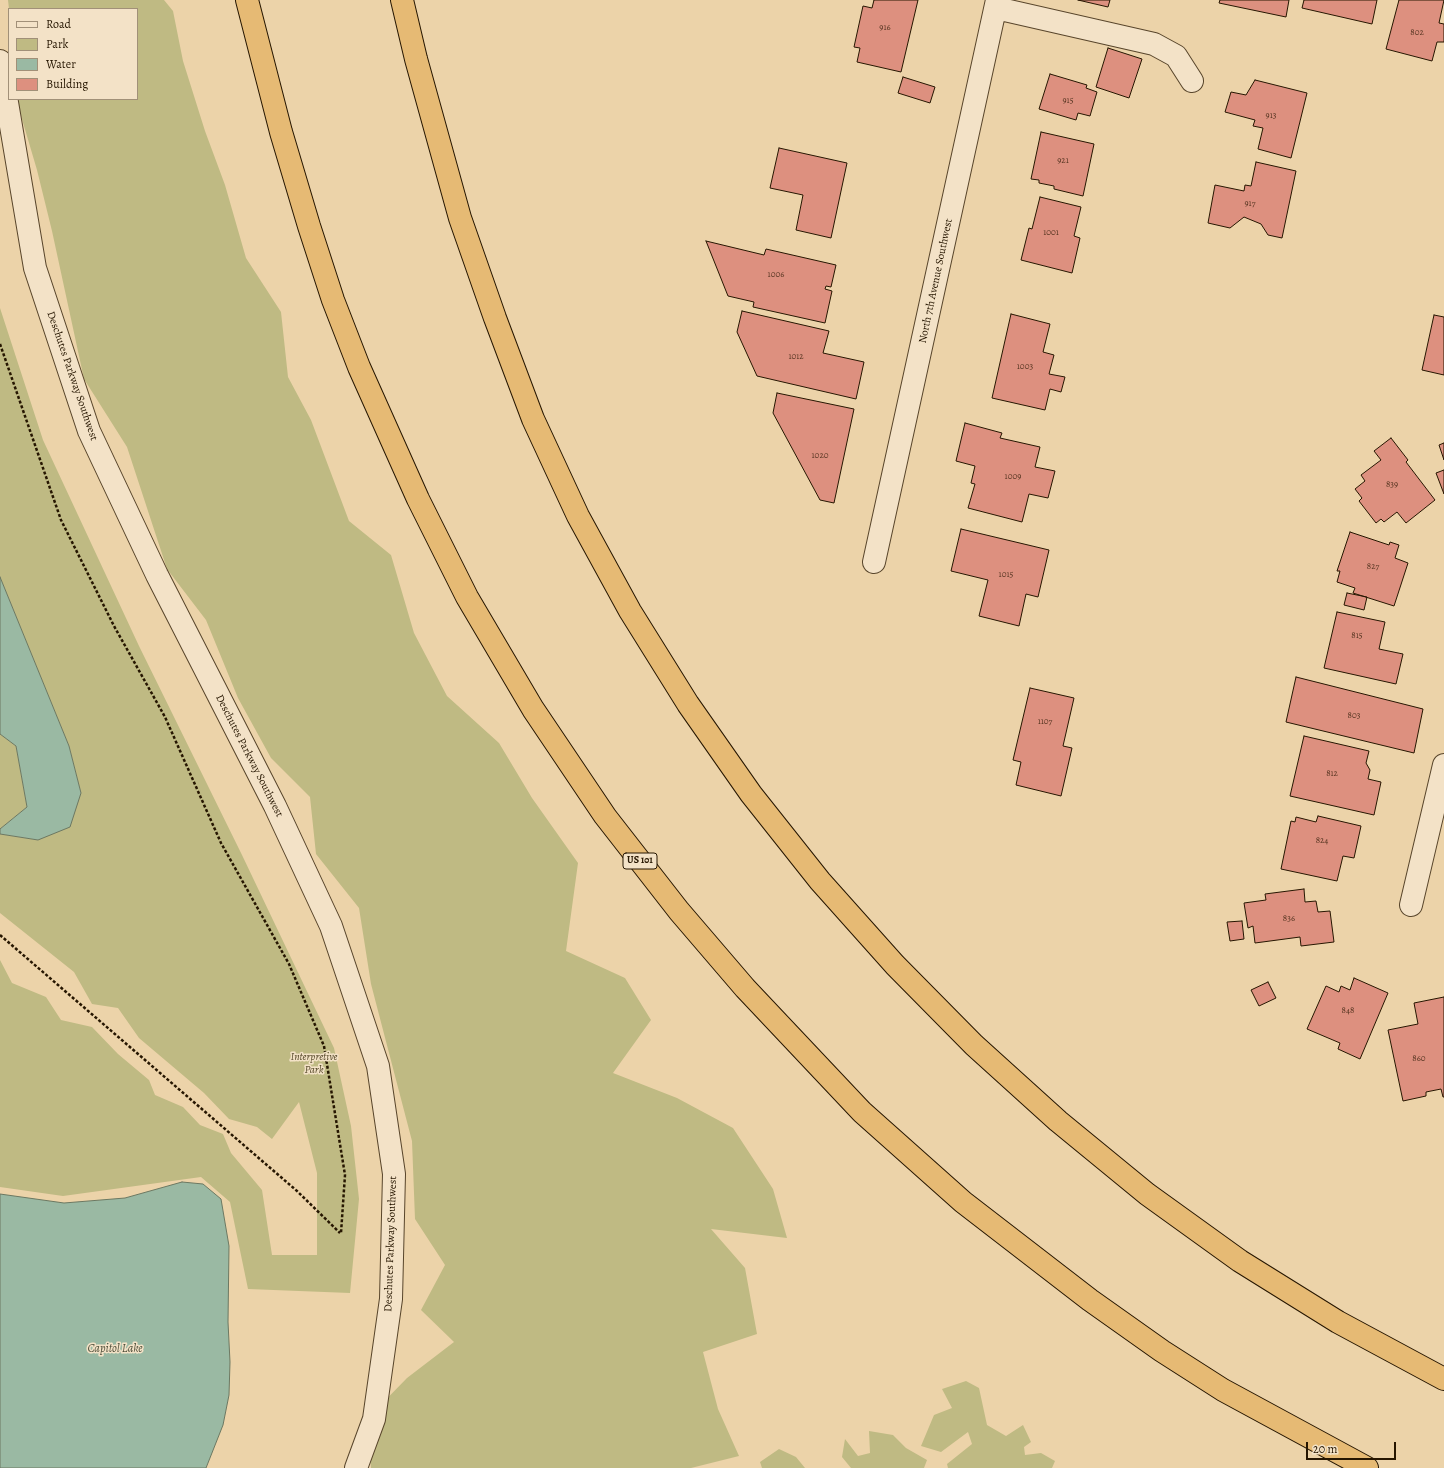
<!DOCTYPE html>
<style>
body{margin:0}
#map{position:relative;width:1444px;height:1468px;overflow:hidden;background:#ecd3a9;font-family:Alegreya,serif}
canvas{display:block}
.legend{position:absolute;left:8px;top:8px;width:130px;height:92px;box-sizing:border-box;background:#f3e2c7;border:1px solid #a19078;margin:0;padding:5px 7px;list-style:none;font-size:12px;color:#261601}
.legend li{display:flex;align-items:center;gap:8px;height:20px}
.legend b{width:20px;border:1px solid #a19078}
.scale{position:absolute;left:1306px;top:1442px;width:90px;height:18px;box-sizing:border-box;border:2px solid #261601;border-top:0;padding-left:5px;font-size:12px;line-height:14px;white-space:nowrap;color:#261601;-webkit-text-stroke:3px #f3e2c7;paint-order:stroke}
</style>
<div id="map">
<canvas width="1444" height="1468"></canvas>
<ul class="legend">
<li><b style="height:5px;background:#f3e2c7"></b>Road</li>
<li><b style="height:11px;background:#bfba83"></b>Park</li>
<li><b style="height:11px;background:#9ab9a3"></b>Water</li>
<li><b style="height:11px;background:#dd907f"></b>Building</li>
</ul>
<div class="scale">20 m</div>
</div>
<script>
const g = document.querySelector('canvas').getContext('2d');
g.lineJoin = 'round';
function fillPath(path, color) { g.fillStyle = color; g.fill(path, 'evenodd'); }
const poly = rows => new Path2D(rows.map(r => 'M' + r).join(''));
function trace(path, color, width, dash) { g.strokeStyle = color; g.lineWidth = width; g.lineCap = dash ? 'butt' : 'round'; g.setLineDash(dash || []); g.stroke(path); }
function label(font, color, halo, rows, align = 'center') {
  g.font = font + ' Alegreya,serif'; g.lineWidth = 3; g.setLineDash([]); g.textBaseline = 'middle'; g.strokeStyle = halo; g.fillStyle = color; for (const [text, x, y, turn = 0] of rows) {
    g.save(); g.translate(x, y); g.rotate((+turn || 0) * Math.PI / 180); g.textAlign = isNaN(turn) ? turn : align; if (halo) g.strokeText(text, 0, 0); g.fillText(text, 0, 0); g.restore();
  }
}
fillPath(poly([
 [8,0,164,0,173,11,183,61,205,131,225,185,246,258,281,312,288,377,311,420,349,521,391,555,414,633,447,696,499,743,532,798,578,863,566,951,625,978,651,1020,613,1073,677,1098,733,1128,773,1189,787,1238,711,1229,745,1268,757,1334,703,1352,718,1409,739,1456,691,1468,371,1468,367,1419,407,1378,454,1342,421,1310,445,1265,415,1219,412,1141,371,984,359,908,316,854,310,797,271,758,238,698,206,620,167,569,127,447,84,379,52,231,37,170,19,109,19,99,137,99,137,9,9,9],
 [0,308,43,440,139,646,242,855,334,1048,351,1126,359,1199,350,1293,248,1289,230,1202,201,1177,63,1196,0,1187,0,960,12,983,46,997,61,1020,92,1027,118,1054,149,1080,155,1095,183,1107,200,1125,223,1134,231,1153,262,1190,272,1255,317,1255,317,1173,299,1102,272,1139,257,1127,229,1119,204,1093,139,1038,118,1008,92,1004,74,972,0,913,0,834,38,840,81,793,69,746,0,577],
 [0,734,16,746,27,807,0,829],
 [966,1381,979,1388,987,1425,1006,1436,1023,1425,1031,1442,1024,1447,1025,1455,1041,1453,1055,1461,1052,1468,948,1468,947,1464,972,1444,968,1432,941,1452,921,1446,934,1415,952,1408,942,1389],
 [869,1431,893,1435,906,1448,927,1460,924,1468,851,1468,842,1457,845,1439,858,1456,870,1453],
 [779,1449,796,1457,805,1468,762,1468,760,1462]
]), '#bfba83');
const water = poly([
 [0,577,69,746,81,793,70,827,38,840,0,834,0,829,27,807,16,746,0,734,0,577],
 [182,1182,203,1184,221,1199,229,1246,228,1322,230,1362,229,1395,223,1425,206,1468,0,1468,0,1194,64,1203,125,1198,182,1182]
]);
fillPath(water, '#9ab9a3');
trace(water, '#6c7862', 1);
const building = poly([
 [874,0,918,0,901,72,857,62,860,48,854,47,863,6,872,8,874,0],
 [1078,0,1110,0,1108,7,1078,0],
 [1220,0,1289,0,1286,17,1219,3,1220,0],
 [1304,0,1377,0,1372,24,1302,8,1304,0],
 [1399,0,1444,0,1439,23,1444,24,1444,42,1437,42,1432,61,1386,49,1399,0],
 [1108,48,1142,59,1129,98,1096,87,1108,48],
 [1050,74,1087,85,1086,88,1097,92,1090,116,1078,113,1076,120,1039,109,1050,74],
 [903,77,935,87,930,103,898,93,903,77],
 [1255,80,1307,93,1291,158,1258,149,1263,128,1253,126,1255,120,1225,112,1231,92,1246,95,1255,80],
 [1041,132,1094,144,1083,196,1054,189,1054,186,1039,183,1039,180,1031,179,1041,132],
 [779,148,847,163,831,238,796,230,803,195,770,188,779,148],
 [1256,162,1296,171,1282,238,1268,235,1261,224,1244,217,1230,228,1208,223,1215,185,1244,191,1245,185,1251,186,1256,162],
 [1040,197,1081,207,1074,236,1080,238,1072,273,1021,260,1029,228,1032,229,1040,197],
 [706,241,764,255,766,249,836,265,831,287,826,286,825,289,832,291,825,323,753,307,754,302,728,296,706,241],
 [742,311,829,331,823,353,864,362,856,399,757,376,737,332,742,311],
 [1011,314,1050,324,1043,352,1054,355,1049,374,1065,377,1061,392,1050,389,1045,410,992,398,1011,314],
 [1434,315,1444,317,1444,375,1422,370,1434,315],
 [777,393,854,409,834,503,820,500,773,413,777,393],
 [965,423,1002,433,1000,438,1040,447,1035,467,1055,471,1048,498,1029,494,1022,522,968,508,975,484,971,483,975,466,956,461,965,423],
 [1391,438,1408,460,1406,462,1435,500,1406,523,1397,512,1384,522,1381,519,1376,523,1359,501,1362,498,1355,489,1365,481,1361,475,1381,460,1374,451,1391,438],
 [1444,443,1444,460,1439,445,1444,443],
 [1444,470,1444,494,1436,473,1444,470],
 [961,529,1049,550,1038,597,1026,594,1019,626,979,616,988,580,951,571,961,529],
 [1350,532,1389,545,1390,542,1399,545,1395,558,1408,563,1394,606,1353,593,1355,588,1337,582,1340,571,1337,571,1350,532],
 [1347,593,1367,597,1364,610,1344,605,1347,593],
 [1337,612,1385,622,1379,649,1403,654,1396,684,1324,668,1337,612],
 [1296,677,1423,709,1414,753,1286,722,1296,677],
 [1030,688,1074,698,1063,746,1072,748,1061,796,1016,785,1021,762,1013,760,1030,688],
 [1304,736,1369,751,1366,763,1370,770,1368,779,1381,782,1374,815,1290,796,1304,736],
 [1318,816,1361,826,1354,858,1343,856,1337,881,1281,869,1291,821,1295,822,1296,817,1316,822,1318,816],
 [1304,889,1305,902,1316,901,1318,912,1330,911,1334,942,1301,946,1300,937,1255,943,1253,926,1248,928,1244,903,1266,900,1265,894,1304,889],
 [1242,921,1244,939,1230,941,1227,922,1242,921],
 [1354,978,1388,993,1360,1059,1338,1049,1340,1043,1307,1029,1326,986,1339,992,1341,986,1350,990,1354,978],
 [1268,982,1276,998,1259,1006,1251,990,1268,982],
 [1444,997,1444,1097,1443,1097,1441,1089,1426,1092,1426,1096,1403,1101,1388,1030,1418,1024,1414,1003,1444,997]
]);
fillPath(building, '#dd907f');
trace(building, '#261601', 1);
const minor = poly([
 [996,8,1154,44,1176,56,1192,81],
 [874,562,997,0],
 [1411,905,1444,765]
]);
const tertiary = poly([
 [0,61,35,268,89,431,157,575,275,806,331,926,378,1066,394,1174,391,1299,374,1419,356,1468]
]);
const motorway = poly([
 [247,0,281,132,309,226,333,300,359,367,418,499,467,597,533,709,605,816,679,911,745,988,862,1112,963,1202,1090,1300,1162,1351,1223,1390,1367,1468],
 [402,0,416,59,460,218,495,318,533,419,578,516,630,611,688,704,751,794,820,881,895,965,974,1045,1058,1121,1147,1194,1240,1261,1338,1322,1444,1379]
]);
trace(minor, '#58452b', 24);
trace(tertiary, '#58452b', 24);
trace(motorway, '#261601', 24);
trace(poly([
 [0,344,61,520,114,626,165,717,221,843,289,964,324,1046,345,1175,341,1233],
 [0,935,297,1191,340,1233]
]), '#261601', 2.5, [3, 2]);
trace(minor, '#f3e2c7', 22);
trace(tertiary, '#f3e2c7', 22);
trace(motorway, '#e6ba74', 22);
label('9px', '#543420', null, [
 ["916",885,28],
 ["802",1417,33],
 ["915",1068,101],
 ["913",1271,116],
 ["921",1063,161],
 ["917",1250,204],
 ["1001",1051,233],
 ["1006",776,275],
 ["1012",796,357],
 ["1003",1025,367],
 ["1020",820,456],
 ["1009",1013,477],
 ["839",1392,485],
 ["827",1373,567],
 ["1015",1006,575],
 ["815",1357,636],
 ["803",1354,716],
 ["1107",1045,722],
 ["812",1332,774],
 ["824",1322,841],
 ["836",1289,919],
 ["848",1348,1011],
 ["860",1419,1059]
]);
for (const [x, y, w] of [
 [640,861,34]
]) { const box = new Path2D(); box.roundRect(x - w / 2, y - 8, w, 16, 3); g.fillStyle = '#f3e2c7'; g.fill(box); trace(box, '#261601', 1); }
label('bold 10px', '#261601', null, [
 ["US 101",640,861]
]);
label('11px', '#261601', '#f3e2c7', [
 ["North 7th Avenue Southwest",936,281,-78],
 ["Deschutes Parkway Southwest",72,376,71],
 ["Deschutes Parkway Southwest",249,756,63],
 ["Deschutes Parkway Southwest",391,1244,-88]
]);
label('italic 11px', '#544728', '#f3e2c7', [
 ["Interpretive",314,1057],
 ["Park",314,1070]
]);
label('italic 12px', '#4f4f3a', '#f3e2c7', [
 ["Capitol Lake",115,1349]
]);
</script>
